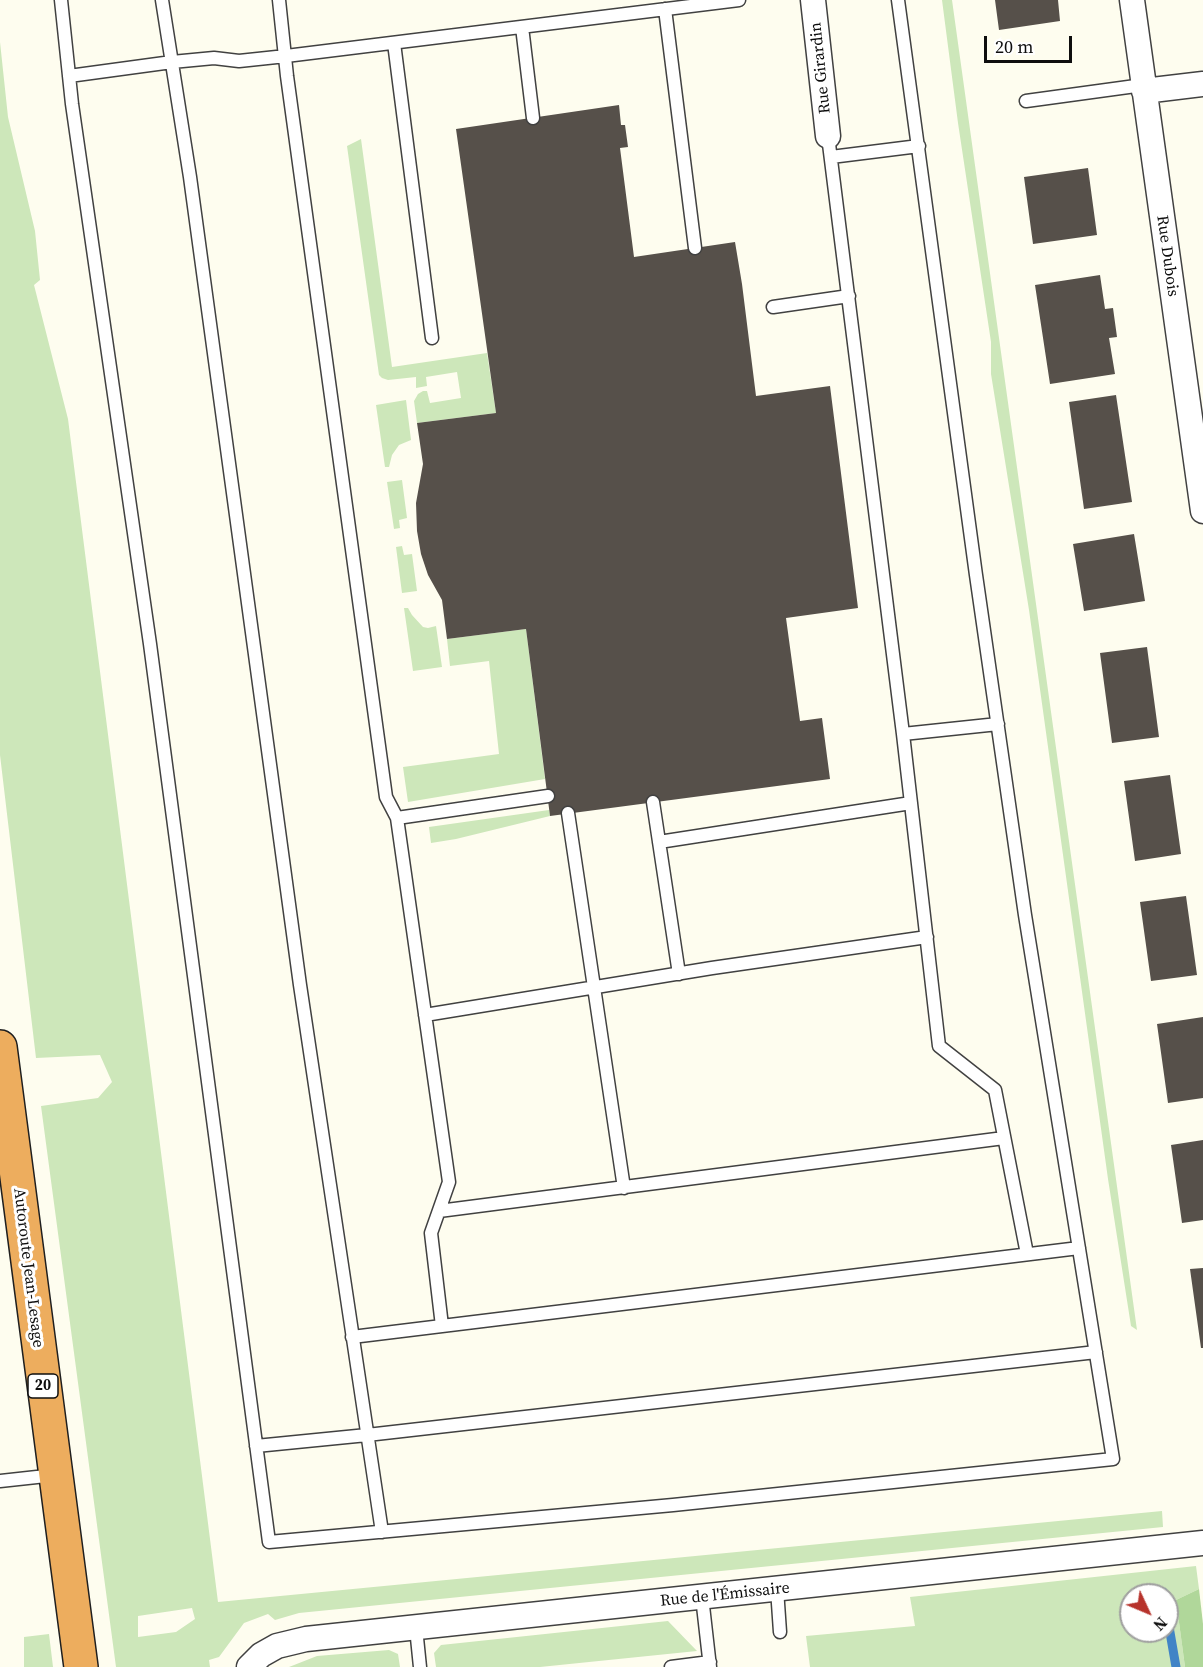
<!DOCTYPE html>
<meta charset="utf-8">
<style>
body{margin:0}
#map{position:relative;width:1203px;height:1667px;overflow:hidden;background:#fefdef;font-family:"Source Serif 4",serif}
canvas{display:block}
.north{position:absolute;left:1119px;top:1583px;width:60px;height:60px;box-sizing:border-box;background:#fff;border:2px solid #9f9f9f;border-radius:50%;rotate:134deg;font-size:16px;font-weight:700;line-height:24px;text-align:center;color:#0e0e0e}
.north::after{content:'';display:block;margin:auto;width:21px;height:27px;background:#b7332c;clip-path:polygon(50% 0,100% 100%,50% 72%,0 100%)}
.scale{position:absolute;left:984px;top:36px;width:88px;height:27px;box-sizing:border-box;border:3px solid #0e0e0e;border-top:0;padding-left:8px;font-size:18px;line-height:21px;white-space:nowrap;color:#0e0e0e;-webkit-text-stroke:4px #fff;paint-order:stroke}
</style>
<div id="map">
<canvas width="1203" height="1667"></canvas>
<div class="north">N</div>
<div class="scale">20 m</div>
</div>
<script>
const g = document.querySelector('canvas').getContext('2d');
g.lineJoin = 'round';
function fillPath(path, color) { g.fillStyle = color; g.fill(path, 'evenodd'); }
const poly = rows => new Path2D(rows.map(r => 'M' + r).join(''));
function trace(path, color, width, dash) { g.strokeStyle = color; g.lineWidth = width; g.lineCap = dash ? 'butt' : 'round'; g.setLineDash(dash || []); g.stroke(path); }
function label(font, color, halo, rows, align = 'center') {
  g.font = font + ' "Source Serif 4",serif'; g.lineWidth = 6; g.setLineDash([]); g.textBaseline = 'middle'; g.strokeStyle = halo; g.fillStyle = color; for (const [text, x, y, turn = 0] of rows) {
    g.save(); g.translate(x, y); g.rotate((+turn || 0) * Math.PI / 180); g.textAlign = isNaN(turn) ? turn : align; if (halo) g.strokeText(text, 0, 0); g.fillText(text, 0, 0); g.restore();
  }
}
fillPath(poly([
 [942,0,952,0,1137,1330,1131,1326,1108,1179,1029,610,991,374,991,342,958,123],
 [0,42,8,117,35,231,40,280,34,285,68,419,218,1602,1162,1511,1163,1527,299,1613,275,1620,268,1614,244,1623,219,1657,209,1660,210,1667,116,1667,41,1106,98,1098,112,1082,100,1055,36,1058,0,755],
 [192,1608,195,1619,176,1632,138,1637,138,1616],
 [361,139,392,367,487,353,496,413,417,423,414,401,418,394,423,391,427,391,430,403,461,398,457,372,426,377,427,386,416,388,416,377,388,380,382,378,379,375,347,146],
 [406,400,411,440,399,445,392,455,389,467,385,467,376,405],
 [402,480,407,518,399,520,400,528,394,529,387,482],
 [402,546,404,555,412,554,417,591,402,593,396,547],
 [404,608,408,608,412,615,423,627,428,628,436,626,442,667,413,671],
 [526,629,545,779,408,802,403,767,499,754,489,661,450,666,447,639],
 [549,810,550,816,456,839,431,843,429,827],
 [1196,1566,1199,1589,1176,1600,1185,1667,810,1667,806,1636,915,1626,910,1597],
 [1131,1595,1167,1595,1167,1631,1131,1631],
 [668,1621,697,1651,540,1667,436,1667,434,1653,441,1645],
 [49,1634,53,1667,24,1667,24,1637],
 [389,1650,398,1654,400,1667,289,1667,317,1656]
]), '#cde7ba');
fillPath(poly([
 [1199,1589,1203,1624,1203,1667,1185,1667,1176,1600]
]), '#b0d79a');
trace(poly([
 [1163,1592,1164,1595],
 [1167,1615,1176,1667]
]), '#4184c6', 9);
fillPath(poly([
 [995,0,1058,0,1060,21,999,30],
 [619,105,621,125,625,125,628,147,620,148,634,257,735,242,742,284,756,396,830,386,858,608,786,618,800,721,822,718,830,779,550,816,526,629,447,639,442,600,428,575,421,554,417,531,416,503,423,464,417,423,496,413,456,129],
 [1088,168,1097,235,1033,244,1024,177],
 [1100,275,1105,309,1113,308,1117,337,1109,338,1115,374,1050,384,1035,285],
 [1116,395,1132,502,1084,509,1069,402],
 [1134,534,1145,601,1084,611,1073,544],
 [1147,647,1159,737,1112,743,1100,653],
 [1170,775,1181,854,1135,861,1124,781],
 [1186,896,1197,975,1151,981,1140,902],
 [1203,1017,1203,1098,1168,1103,1157,1024],
 [1203,1140,1203,1220,1182,1223,1171,1145],
 [1203,1268,1203,1348,1201,1348,1190,1269]
]), '#56504a');
const service = poly([
 [61,0,72,104,150,644,269,1542,673,1505,1113,1459,1025,915,976,575,898,0],
 [162,0,190,177,300,985,382,1532],
 [279,0,287,76,386,797,397,818,449,1182,431,1233,442,1326],
 [665,9,695,248],
 [522,27,533,118],
 [394,43,432,338],
 [69,76,172,62,214,58,239,61,286,56,739,0],
 [1026,101,1143,85],
 [828,136,903,734,939,1046,995,1090,1027,1254],
 [831,157,919,146],
 [773,307,849,296],
 [903,734,998,724],
 [653,802,679,974],
 [568,813,624,1188],
 [397,818,548,796],
 [659,842,911,803],
 [425,1015,712,968,927,937],
 [439,1211,1004,1138],
 [352,1337,1079,1248],
 [256,1446,367,1435,1096,1352],
 [0,1481,55,1475],
 [777,1589,780,1632],
 [702,1597,710,1667],
 [416,1628,420,1667],
 [671,1667,710,1662]
]);
const minor = poly([
 [813,0,828,136],
 [1132,0,1203,511],
 [1144,91,1203,84],
 [249,1667,261,1655,277,1646,306,1639,1203,1543]
]);
const motorway = poly([
 [0,1047,81,1667]
]);
trace(service, '#414141', 15);
trace(minor, '#414141', 27);
trace(motorway, '#1f1f1f', 36);
trace(service, '#fff', 12);
trace(minor, '#fff', 24);
trace(motorway, '#edad5e', 33);
for (const [x, y, w] of [
 [43,1386,30]
]) { const box = new Path2D(); box.roundRect(x - w / 2, y - 12, w, 24, 4.5); g.fillStyle = '#fff'; g.fill(box); trace(box, '#0e0e0e', 1.5); }
label('bold 15px', '#0e0e0e', null, [
 ["20",43,1386]
]);
label('16px', '#0e0e0e', '#fff', [
 ["Rue Girardin",821,68,-96],
 ["Rue Dubois",1167,256,82],
 ["Autoroute Jean-Lesage",28,1268,83],
 ["Rue de l'Émissaire",725,1595,-6]
]);
</script>
